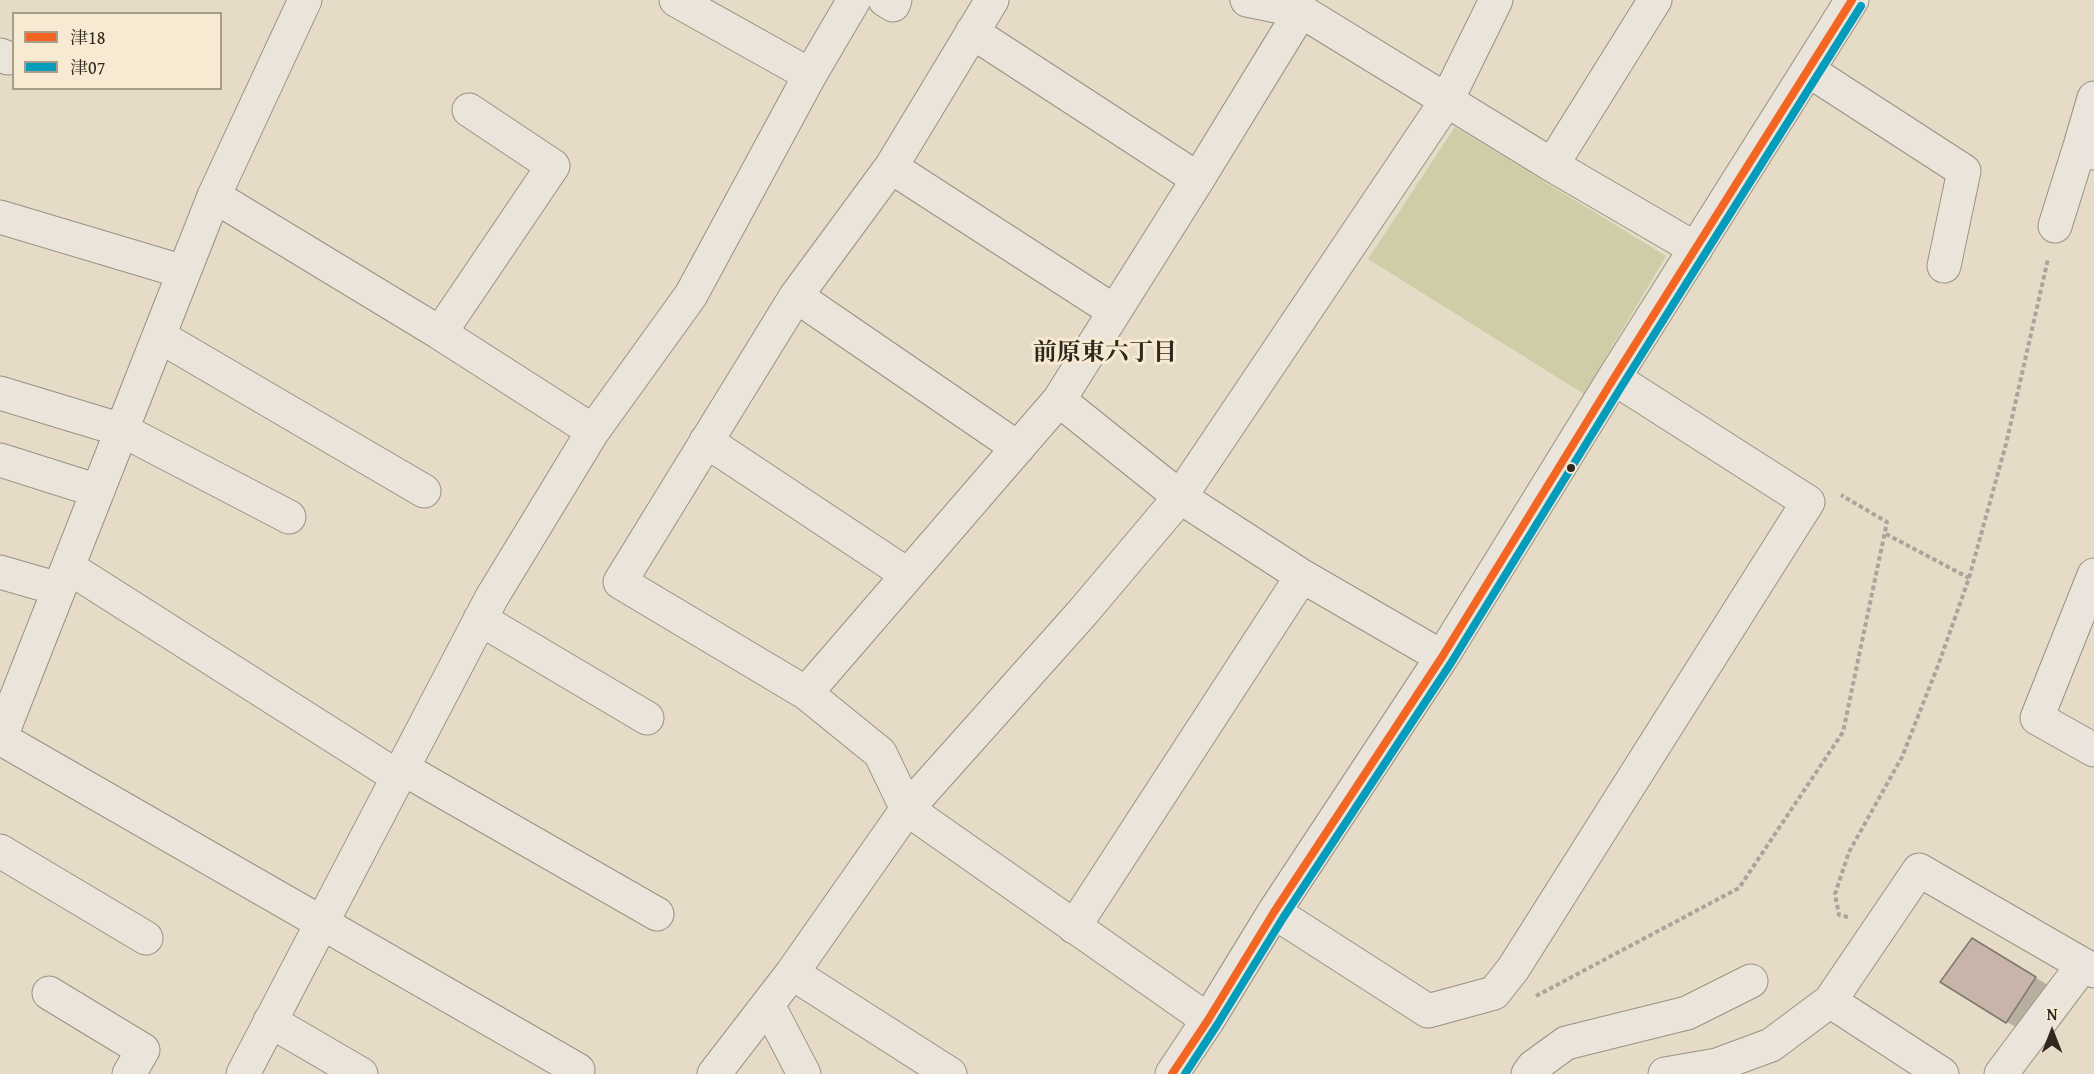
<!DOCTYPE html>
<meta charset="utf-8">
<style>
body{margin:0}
#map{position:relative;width:2094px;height:1074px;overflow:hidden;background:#e6dbc6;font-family:"Gentium Book Plus","Noto Serif JP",serif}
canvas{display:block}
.legend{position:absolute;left:12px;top:12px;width:210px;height:78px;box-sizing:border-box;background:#f7ead2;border:2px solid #a89c8a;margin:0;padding:8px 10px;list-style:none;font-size:18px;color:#31271e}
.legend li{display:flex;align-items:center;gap:12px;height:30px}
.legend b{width:30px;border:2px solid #a89c8a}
.north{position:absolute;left:2022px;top:1002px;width:60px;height:60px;-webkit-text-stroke:4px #f7ead2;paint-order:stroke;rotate:0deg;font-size:16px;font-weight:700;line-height:24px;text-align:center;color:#31271e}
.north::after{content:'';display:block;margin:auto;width:21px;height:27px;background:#31271e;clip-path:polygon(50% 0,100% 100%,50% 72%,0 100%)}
</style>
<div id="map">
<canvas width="2094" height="1074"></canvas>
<ul class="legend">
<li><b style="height:8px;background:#f26522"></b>津18</li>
<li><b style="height:8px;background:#059cbc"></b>津07</li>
</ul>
<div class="north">N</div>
</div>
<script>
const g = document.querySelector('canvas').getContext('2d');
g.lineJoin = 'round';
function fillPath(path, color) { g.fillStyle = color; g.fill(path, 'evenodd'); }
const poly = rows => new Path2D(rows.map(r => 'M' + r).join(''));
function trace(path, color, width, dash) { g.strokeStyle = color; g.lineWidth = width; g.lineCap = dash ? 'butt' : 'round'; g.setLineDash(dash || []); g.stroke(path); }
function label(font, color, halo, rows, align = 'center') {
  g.font = font + ' "Gentium Book Plus","Noto Serif JP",serif'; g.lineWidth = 6; g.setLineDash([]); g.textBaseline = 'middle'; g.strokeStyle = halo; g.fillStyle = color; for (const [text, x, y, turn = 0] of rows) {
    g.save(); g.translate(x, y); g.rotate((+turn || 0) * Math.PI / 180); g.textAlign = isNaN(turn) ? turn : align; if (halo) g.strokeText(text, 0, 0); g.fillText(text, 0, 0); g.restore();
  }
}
fillPath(poly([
 [1455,127,1666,256,1584,394,1368,259]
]), '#cfcda7');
fillPath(poly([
 [1972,940,2048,985,2019,1029,2007,1022]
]), '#0003');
const building = poly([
 [1972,938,2036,977,2006,1023,1940,982,1972,938]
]);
fillPath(building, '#c8b4a8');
trace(building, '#7f786d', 1.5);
const minor = poly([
 [676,0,810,75],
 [885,0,893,5,895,0],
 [992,0,891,167,796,296,620,582,806,693,880,753,907,809,1208,1020],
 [1247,0,1301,11,1552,165,1696,249],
 [972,32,1198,179],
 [0,55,8,58],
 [1808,70,1964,171,1944,266],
 [2094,98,2080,146,2094,153],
 [1552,165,1655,0],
 [891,167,1114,311],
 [214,196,440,333,593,431],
 [0,217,184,272],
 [2055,226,2080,146],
 [796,296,1018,448],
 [440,333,553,166,469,110],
 [159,336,424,491],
 [0,393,122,430,289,517],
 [1059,400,1180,497,1302,576,1442,657],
 [706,441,908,575],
 [0,460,98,491],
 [68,567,398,777],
 [0,572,59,589],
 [2094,575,2037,718,2094,750],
 [480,619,647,718],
 [806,693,1059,400,1198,179,1301,11],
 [0,738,578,1070],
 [0,739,214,196,305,0],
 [402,768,657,914],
 [0,851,146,938],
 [1274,912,1428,1011,1494,993,1513,969,1808,502,1614,378],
 [1074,927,1302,576],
 [792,973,950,1074],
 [49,993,143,1050,129,1074],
 [1830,1001,1942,1074],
 [768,1005,804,1074],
 [270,1021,361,1074],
 [243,1074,492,597,593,431,691,295,810,75,854,0],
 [714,1074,792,973,907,809,1083,612,1180,497,1447,100,1496,0],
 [1172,1074,1208,1020,1274,912,1442,657,1614,378,1852,0],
 [1528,1074,1533,1067,1566,1043,1687,1013,1751,981],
 [1665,1074,1717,1065,1771,1045,1830,1001,1919,870,2094,971],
 [2001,1074,2083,965]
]);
trace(minor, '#989184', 35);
trace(poly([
 [1886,534,1969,578],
 [1848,917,1839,915,1835,894,1849,852,1902,757,1939,663,1969,578,2006,444,2048,259],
 [1536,996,1739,888,1843,732,1887,522,1841,495]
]), '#a9a49c', 4, [4.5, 3]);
trace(minor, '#eae4da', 33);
trace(poly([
 [1172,1074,1208,1020,1274,912,1442,657,1614,378,1852,0]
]), '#f26522', 8);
trace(poly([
 [1185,1074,1217,1025,1283,918,1451,663,1623,384,1861,6]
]), '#059cbc', 8);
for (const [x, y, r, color] of [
 [1571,468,5,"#31271e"]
]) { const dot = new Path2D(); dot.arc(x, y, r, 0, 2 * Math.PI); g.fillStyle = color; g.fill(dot); trace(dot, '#f7ead2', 2); }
label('bold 24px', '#31271e', '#f7ead2', [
 ["前原東六丁目",1105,354]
]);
</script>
